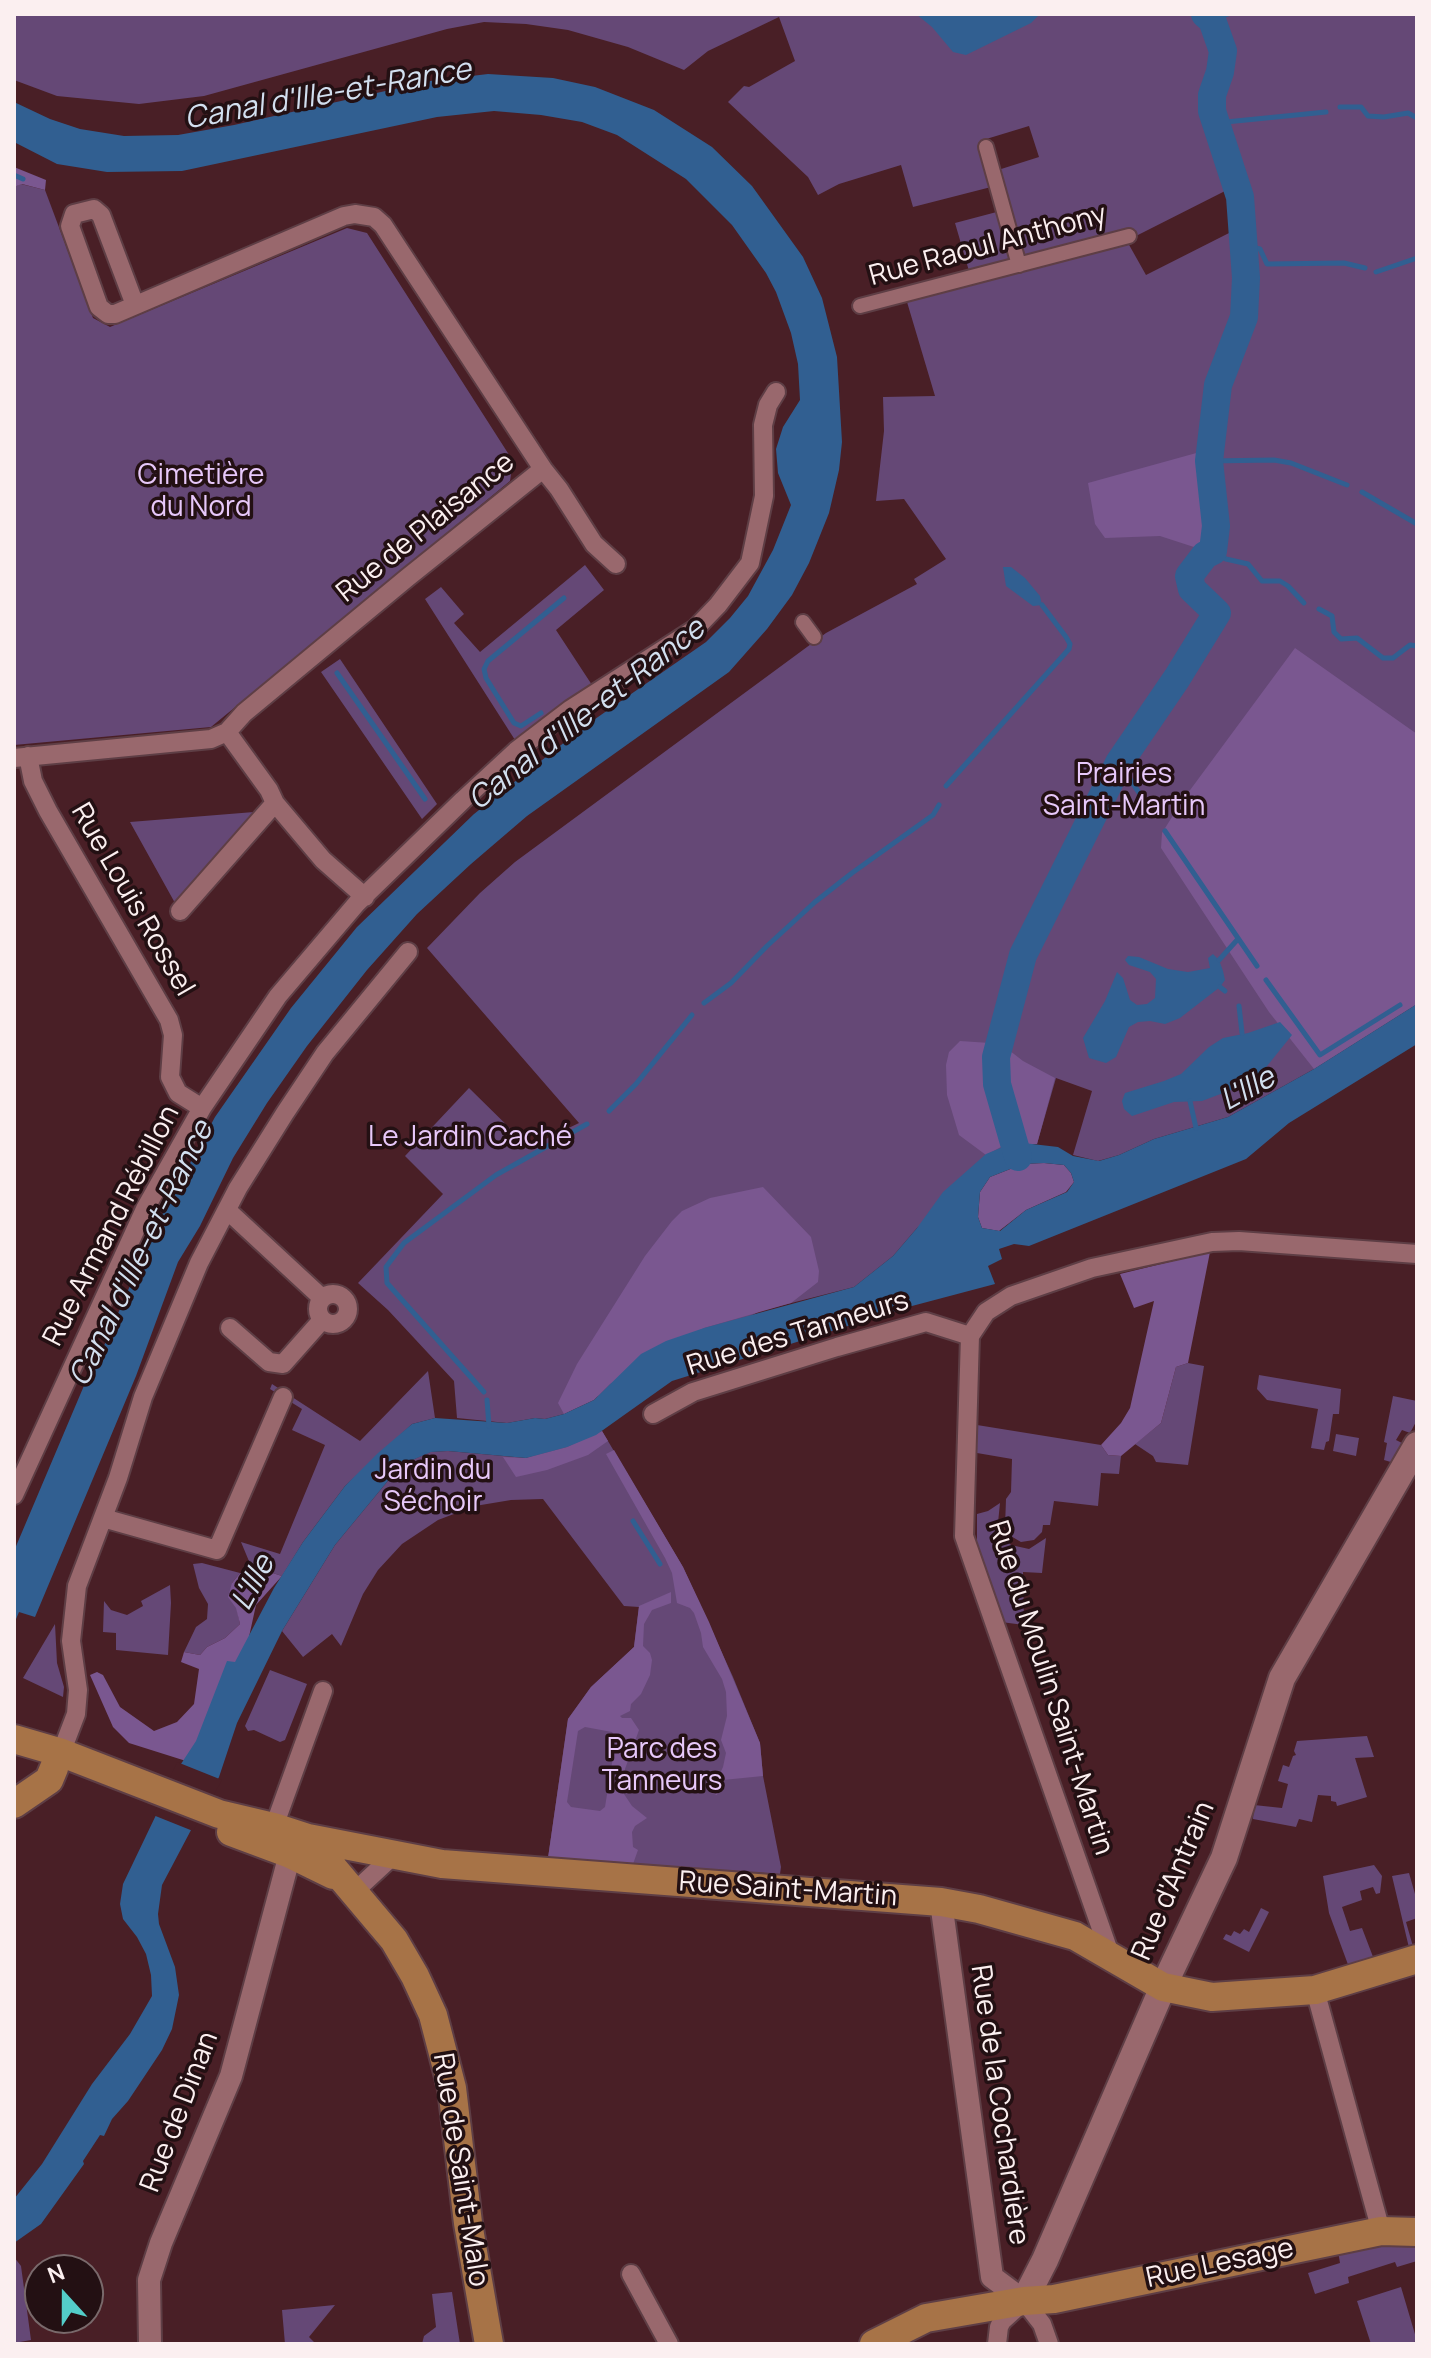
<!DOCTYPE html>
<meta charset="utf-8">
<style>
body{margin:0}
#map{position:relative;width:1431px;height:2358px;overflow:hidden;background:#491f26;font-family:Manrope,sans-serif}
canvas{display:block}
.frame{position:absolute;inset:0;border:16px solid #fbeff0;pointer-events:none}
.north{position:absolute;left:24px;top:2254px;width:80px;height:80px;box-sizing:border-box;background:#231013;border:2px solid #79696b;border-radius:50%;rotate:339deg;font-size:22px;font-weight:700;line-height:32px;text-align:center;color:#fbeff0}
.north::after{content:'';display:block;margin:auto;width:28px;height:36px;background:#53cdc9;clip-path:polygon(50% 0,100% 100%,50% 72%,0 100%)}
</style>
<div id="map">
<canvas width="1431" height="2358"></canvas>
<div class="frame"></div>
<div class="north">N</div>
</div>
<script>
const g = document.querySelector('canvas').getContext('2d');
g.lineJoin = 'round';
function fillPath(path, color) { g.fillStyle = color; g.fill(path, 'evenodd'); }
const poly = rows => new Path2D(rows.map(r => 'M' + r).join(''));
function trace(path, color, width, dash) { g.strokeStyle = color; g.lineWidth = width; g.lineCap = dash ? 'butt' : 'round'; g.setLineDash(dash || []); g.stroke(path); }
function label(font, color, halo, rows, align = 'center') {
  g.font = font + ' Manrope,sans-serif'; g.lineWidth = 7; g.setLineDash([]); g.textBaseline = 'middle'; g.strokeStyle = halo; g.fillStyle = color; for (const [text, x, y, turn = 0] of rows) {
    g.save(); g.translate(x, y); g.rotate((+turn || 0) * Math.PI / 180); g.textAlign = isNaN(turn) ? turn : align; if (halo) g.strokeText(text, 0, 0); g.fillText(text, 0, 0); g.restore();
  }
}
fillPath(poly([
 [14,14,1417,14,1417,1004,1314,1069,1228,1117,1154,1139,1119,1155,1098,1161,1073,1155,1092,1091,1056,1078,1037,1144,1015,1142,917,1228,893,1256,854,1287,760,1311,564,1414,545,1419,535,1418,507,1423,457,1418,454,1381,388,1310,358,1283,443,1194,405,1156,469,1088,529,1147,579,1123,427,948,480,893,515,862,826,633,917,584,914,579,946,559,904,499,876,501,884,431,883,397,935,396,907,302,1128,243,1146,275,1233,231,1227,190,1134,237,1129,228,969,271,955,223,1008,209,998,170,1039,157,1029,126,983,140,995,186,913,207,901,165,839,184,818,195,808,177,728,102,744,86,749,87,795,61,779,17,708,51,684,70,628,47,568,30,526,24,484,22,447,29,204,96,139,104,57,96,14,80],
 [21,184,45,190,93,318,110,327,347,228,367,233,513,461,510,481,211,727,14,745,14,187],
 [585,565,604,590,556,630,592,685,515,740,425,599,441,587,464,614,454,623,480,652],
 [340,659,437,804,422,819,321,672],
 [254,812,175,903,130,822],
 [1188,1363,1204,1366,1188,1465,1156,1462,1153,1456,1135,1444,1161,1423,1176,1367],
 [428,1371,435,1418,412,1424,345,1486,303,1542,282,1576,251,1566,241,1542,280,1554,325,1445,292,1430,302,1409,270,1389,272,1384,360,1441],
 [1259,1375,1341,1389,1339,1414,1333,1414,1329,1441,1326,1442,1324,1450,1311,1448,1318,1409,1267,1400,1257,1389],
 [1393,1396,1417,1401,1417,1420,1410,1433,1402,1430,1396,1440,1404,1444,1394,1463,1384,1460,1387,1443,1384,1442],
 [977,1425,1101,1445,1108,1455,1121,1456,1119,1474,1101,1473,1098,1506,1054,1501,1050,1525,1043,1525,1042,1532,1034,1540,1021,1542,1009,1535,1005,1527,1006,1499,1011,1492,1012,1459,977,1453],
 [602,1431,683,1567,733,1677,760,1743,763,1776,781,1867,780,1874,548,1858,568,1719,591,1687,634,1647,639,1607,624,1606,543,1499,511,1500,475,1506,438,1520,402,1544,378,1570,363,1594,341,1646,332,1634,303,1657,282,1631,335,1545,401,1465,430,1452,448,1451,526,1458],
 [1336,1434,1359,1438,1356,1456,1333,1451],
 [1000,1503,998,1523,1001,1534,1011,1545,1029,1549,1046,1538,1042,1573,1023,1572,1024,1625,1001,1622,977,1543,977,1514,988,1511],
 [202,1563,240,1573,232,1583,240,1624,225,1638,207,1647,200,1655,184,1652,196,1627,207,1619,208,1604,199,1588,193,1564],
 [170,1585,171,1603,168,1655,116,1650,116,1633,103,1632,104,1601,111,1610,127,1615,143,1606,141,1601],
 [55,1624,57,1663,64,1687,63,1697,23,1678],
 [270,1670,307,1684,285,1740,280,1742,254,1730,248,1731,245,1726],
 [1367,1736,1374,1757,1355,1758,1367,1797,1337,1806,1336,1802,1331,1801,1331,1796,1318,1795,1312,1822,1299,1819,1296,1827,1253,1819,1254,1805,1282,1808,1288,1784,1278,1781,1283,1765,1289,1767,1293,1756,1296,1755,1294,1751,1297,1741],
 [1374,1865,1382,1876,1380,1893,1376,1894,1373,1887,1360,1891,1362,1900,1342,1907,1350,1931,1362,1928,1375,1962,1350,1970,1329,1913,1323,1876],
 [1409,1873,1417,1901,1417,1918,1406,1922,1414,1950,1410,1952,1392,1876],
 [1261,1908,1269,1912,1249,1952,1223,1939,1226,1934,1231,1936,1234,1931,1240,1934,1244,1929,1249,1932],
 [1370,2245,1417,2245,1417,2261,1397,2267,1395,2262,1348,2277,1349,2283,1315,2294,1308,2273,1340,2263,1338,2251],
 [14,2257,21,2266,31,2340,14,2343],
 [1401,2287,1417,2341,1408,2344,1371,2344,1357,2301],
 [452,2292,460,2344,422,2344,424,2336,436,2327,432,2294],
 [335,2305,309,2337,316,2344,285,2344,282,2310]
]), '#654876');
fillPath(poly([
 [14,167,46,180,45,190,22,184,14,187],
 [1200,452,1203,539,1197,548,1160,536,1105,538,1095,524,1088,483],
 [1295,648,1417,734,1417,1004,1314,1069,1269,1012,1161,848,1162,833,1182,801],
 [960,1041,990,1043,987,1055,987,1082,991,1099,1003,1128,1001,1147,986,1155,959,1135,947,1095,946,1065,949,1052],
 [1005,1047,1023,1061,1055,1078,1037,1144,1026,1144,1020,1123,1006,1096,1003,1068],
 [1044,1163,1064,1165,1071,1173,1074,1182,1066,1192,1026,1210,999,1231,982,1228,978,1217,980,1192,990,1177,1023,1164],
 [763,1187,811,1237,819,1271,818,1282,791,1303,704,1328,610,1384,594,1400,564,1414,558,1403,577,1364,645,1256,672,1221,682,1211,710,1198],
 [1210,1252,1188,1363,1176,1367,1161,1423,1121,1456,1108,1455,1101,1445,1121,1423,1130,1408,1154,1301,1134,1308,1120,1274],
 [602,1431,608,1441,588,1455,547,1470,516,1477,503,1457,526,1458,567,1447],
 [614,1450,683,1567,709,1622,760,1743,763,1776,723,1780,717,1795,711,1793,723,1767,726,1753,721,1740,727,1716,726,1692,722,1679,703,1647,701,1633,694,1613,690,1608,677,1603,672,1573,665,1558,606,1454],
 [251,1566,282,1576,256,1605,245,1655,186,1761,129,1743,113,1727,90,1675,97,1672,103,1675,120,1707,154,1731,177,1722,194,1704,199,1669,181,1662,184,1652,200,1655,207,1647,225,1638,240,1624,236,1608,228,1597,232,1583,240,1573,248,1576],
 [671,1592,671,1603,652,1610,644,1624,643,1646,650,1653,652,1660,650,1675,641,1694,631,1704,630,1711,620,1716,622,1718,631,1718,639,1730,625,1769,624,1794,632,1806,647,1818,635,1826,632,1832,633,1847,638,1850,633,1864,548,1858,568,1719,591,1687,634,1647,639,1606],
 [585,1727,612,1732,616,1738,605,1807,600,1811,571,1807,567,1802,578,1731]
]), '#7a5790');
fillPath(poly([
 [916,14,1040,14,1031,23,966,55,953,52,932,27],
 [488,74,553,78,595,87,654,110,712,147,752,186,803,257,822,298,837,357,842,442,839,470,829,513,809,563,792,595,767,629,729,672,527,816,471,864,417,914,367,970,307,1046,267,1103,233,1158,200,1226,178,1262,136,1376,35,1617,19,1612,14,1624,14,1551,94,1362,103,1348,155,1228,215,1117,291,1008,357,927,474,814,585,726,706,642,730,618,748,596,773,550,791,505,778,473,776,449,783,427,800,400,798,364,791,333,776,292,766,273,732,225,686,179,617,135,582,122,541,115,494,111,437,117,182,171,107,172,57,164,14,142,14,102,50,119,80,129,124,136,178,135,234,125,430,81],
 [1003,567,1011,567,1025,578,1040,596,1042,605,1033,606,1006,586],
 [1213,954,1219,960,1223,971,1225,980,1220,987,1180,1018,1165,1024,1150,1021,1138,1022,1129,1027,1116,1057,1106,1063,1089,1058,1083,1038,1105,1001,1117,972,1123,978,1130,1000,1137,1005,1147,1004,1155,998,1156,979,1150,972,1129,965,1125,960,1128,956,1139,957,1168,969,1188,972,1210,968,1208,958],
 [1417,1004,1417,1044,1289,1123,1246,1159,1029,1246,1014,1244,999,1249,1002,1259,988,1266,995,1284,912,1306,672,1381,596,1435,567,1447,526,1458,448,1451,431,1452,401,1465,335,1545,282,1631,237,1723,219,1777,162,1885,158,1914,159,1924,175,1967,179,1995,172,2029,162,2050,128,2101,112,2119,104,2136,100,2135,83,2161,84,2164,41,2224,14,2243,14,2199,42,2164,92,2084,130,2034,152,1996,151,1975,146,1954,137,1937,123,1919,120,1904,123,1884,179,1767,196,1741,227,1661,235,1662,274,1588,303,1542,345,1486,378,1453,412,1424,435,1418,507,1423,535,1418,545,1419,564,1414,594,1400,641,1354,666,1341,704,1328,854,1287,893,1256,917,1228,943,1192,986,1154,1015,1142,1058,1147,1073,1156,1099,1161,1119,1155,1154,1139,1228,1117,1314,1069],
 [1044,1163,1064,1165,1071,1173,1074,1182,1067,1192,1026,1210,1000,1231,982,1228,978,1217,980,1192,990,1177,1023,1164],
 [1280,1022,1292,1035,1255,1081,1202,1101,1174,1102,1132,1116,1124,1109,1122,1101,1125,1093,1164,1081,1181,1074,1209,1047,1223,1038,1248,1033]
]), '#315f91');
fillPath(poly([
 [177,1762,222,1780,193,1831,153,1815]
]), '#491f26');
trace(poly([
 [1212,20,1228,14],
 [1340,107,1361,107,1368,116,1384,117,1408,113,1417,118],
 [1216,123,1326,112],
 [14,175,23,179],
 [1243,245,1260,249,1267,264,1344,263,1365,268],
 [1376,272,1417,258],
 [1209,461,1274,460,1291,463,1347,485],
 [1362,492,1417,524],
 [1213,551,1226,559,1248,564,1262,581,1280,581,1288,586,1304,603],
 [1319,609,1332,616,1334,632,1341,639,1357,638,1383,658,1393,658,1410,645,1417,646],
 [337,673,425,799],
 [541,713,521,726,514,723,486,678,484,669,488,661,564,598],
 [1119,763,1152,812],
 [946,786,1069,649,1070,644,1066,637,1042,605],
 [1165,831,1257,966],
 [1219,960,1238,939],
 [1266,980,1320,1055,1400,1005],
 [1220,987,1225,991],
 [704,1003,731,983,767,946,815,902,852,873,933,815,939,805],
 [1239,1006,1242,1033],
 [1190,1101,1196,1128],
 [609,1111,636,1084,692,1015],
 [484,1392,387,1283,386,1267,404,1243,496,1175,587,1124],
 [487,1400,489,1426],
 [633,1521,660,1564]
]), '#315f91', 5);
trace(poly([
 [1018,1157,997,1084,996,1057,1023,955,1119,763,1177,678,1217,613,1192,589,1189,576,1205,555,1213,551,1216,526,1209,461,1218,385,1244,317,1246,278,1240,197,1212,111,1212,95,1220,72,1223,51,1212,20,1205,14]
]), '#315f91', 28);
const pedestrian = poly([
 [986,147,1019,265],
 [860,306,1129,236],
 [803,622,814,637]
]);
const minor = poly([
 [135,305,101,215,94,209,74,214,70,226,99,307,108,314,115,314,344,216,355,214,374,217,383,225,543,469,407,578,244,713,227,732,269,790,275,803,323,860,365,897],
 [543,469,559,489,594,544,616,564],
 [28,756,33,781,48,811,169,1020,173,1035,170,1077,178,1093,202,1108],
 [14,758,211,739,227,732],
 [180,911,275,803],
 [227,1210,322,1298],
 '318 1309a15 15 0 1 1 30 0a15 15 0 1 1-30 0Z',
 [230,1328,269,1362,283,1364,322,1320],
 [970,1336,964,1536,1111,1957],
 [970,1336,986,1312,1011,1296,1092,1268,1212,1242,1239,1241,1417,1254],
 [653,1414,693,1392,837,1347,926,1322,970,1336],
 [14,1495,145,1209,202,1108,278,996,357,903,463,800,516,751,571,709,695,629,718,605,750,563,764,496,763,425,768,405,776,392],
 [103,1518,217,1550,283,1397],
 [58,1761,76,1714,78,1690,71,1641,77,1586,118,1478,143,1397,199,1263,238,1188,285,1113,325,1053,408,952],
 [271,1835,323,1691],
 [355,1891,395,1854],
 [1315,1990,1381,2231],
 [631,2274,669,2344],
 [997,2344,999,2327,1002,2321,1024,2301,1042,2324,1049,2344]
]);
const tertiary = poly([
 [941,1902,992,2277,1024,2301],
 [150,2344,149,2280,161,2243,231,2076,290,1854]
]);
const secondary = poly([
 [1024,2301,1045,2260,1163,1987,1224,1858,1282,1678,1417,1445]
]);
const primary = poly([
 [14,1739,62,1753,219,1814,274,1827,308,1838,442,1864,941,1902,979,1909,1075,1936,1163,1987,1212,1997,1315,1990,1417,1959],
 [14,1804,49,1780,54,1768],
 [231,1832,290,1854,333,1875],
 [308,1838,394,1940,415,1976,433,2015,452,2088,468,2223,489,2344],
 [874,2344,926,2318,1024,2301,1054,2299,1381,2231,1417,2232]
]);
trace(pedestrian, '#5e3e45', 18);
trace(minor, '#5e3e45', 22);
trace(tertiary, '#5e3e45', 26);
trace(secondary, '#5e3e45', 30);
trace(primary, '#5e3e45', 32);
trace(pedestrian, '#99686d', 14);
trace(minor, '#99686d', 18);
trace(tertiary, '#99686d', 22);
trace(secondary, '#99686d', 26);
trace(primary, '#a77347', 28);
label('28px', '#fbeff0', '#231013', [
 ["Rue Raoul Anthony",988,246,-15],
 ["Rue de Plaisance",426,528,-39],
 ["Rue Louis Rossel",132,900,60],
 ["Rue Armand Rébillon",112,1226,-63],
 ["Rue des Tanneurs",798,1334,-17],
 ["Rue du Moulin Saint-Martin",1050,1688,72],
 ["Rue d'Antrain",1174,1881,-67],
 ["Rue Saint-Martin",788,1890,4],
 ["Rue de la Cochardière",999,2105,82],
 ["Rue de Dinan",180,2112,-69],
 ["Rue de Saint-Malo",460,2170,81],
 ["Rue Lesage",1220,2264,-12]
]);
label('28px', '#e7c8fa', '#231013', [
 ["Cimetière",201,476],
 ["du Nord",201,508],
 ["Prairies",1124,775],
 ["Saint-Martin",1124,807],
 ["Le Jardin Caché",470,1138],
 ["Jardin du",433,1471],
 ["Séchoir",433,1503],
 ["Parc des",662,1750],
 ["Tanneurs",662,1782]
]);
label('italic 30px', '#d2dfef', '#231013', [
 ["Canal d'Ille-et-Rance",328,95,-10],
 ["Canal d'Ille-et-Rance",587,715,-38],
 ["L'Ille",1248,1090,-29],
 ["Canal d'Ille-et-Rance",142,1254,-64],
 ["L'Ille",254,1583,-62]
]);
</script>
